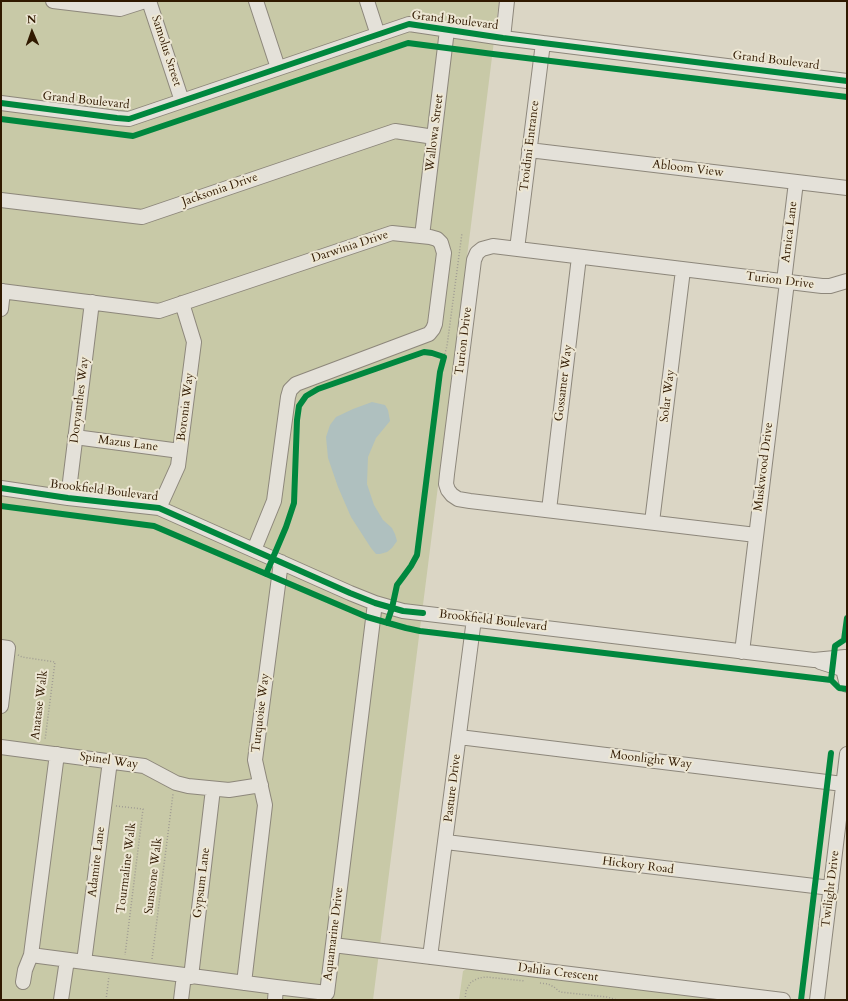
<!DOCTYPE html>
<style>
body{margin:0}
#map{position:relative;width:848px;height:1001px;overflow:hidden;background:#dbd6c5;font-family:Cardo,serif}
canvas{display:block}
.frame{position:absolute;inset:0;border:2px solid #301900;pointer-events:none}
.north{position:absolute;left:12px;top:12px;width:40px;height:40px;-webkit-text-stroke:3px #ede7d4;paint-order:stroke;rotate:358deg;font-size:11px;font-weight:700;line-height:16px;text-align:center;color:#301900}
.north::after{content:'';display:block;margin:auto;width:14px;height:18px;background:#301900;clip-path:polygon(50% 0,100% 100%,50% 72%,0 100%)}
</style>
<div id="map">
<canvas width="848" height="1001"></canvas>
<div class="frame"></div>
<div class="north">N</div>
</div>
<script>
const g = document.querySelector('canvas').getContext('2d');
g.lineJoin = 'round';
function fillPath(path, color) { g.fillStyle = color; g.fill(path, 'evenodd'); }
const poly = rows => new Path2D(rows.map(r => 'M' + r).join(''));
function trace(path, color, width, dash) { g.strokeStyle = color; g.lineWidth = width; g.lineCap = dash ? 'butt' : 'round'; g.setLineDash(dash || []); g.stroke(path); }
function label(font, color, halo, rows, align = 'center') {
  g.font = font + ' Cardo,serif'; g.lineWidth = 4; g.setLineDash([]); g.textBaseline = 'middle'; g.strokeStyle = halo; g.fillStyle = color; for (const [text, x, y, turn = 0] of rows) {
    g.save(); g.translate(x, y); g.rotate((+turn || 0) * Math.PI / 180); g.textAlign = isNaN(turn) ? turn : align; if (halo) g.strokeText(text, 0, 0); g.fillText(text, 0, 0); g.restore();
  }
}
fillPath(poly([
 [1,1,499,1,468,249,373,1000,1,1000],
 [468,968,726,1000,459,1000,463,971]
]), '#c8c9a7');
fillPath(poly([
 [372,402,385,405,388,410,390,421,376,438,368,457,367,484,374,505,383,520,392,528,395,534,397,541,392,548,387,552,380,554,376,554,371,548,351,517,338,487,328,458,326,437,330,425,336,417,353,409]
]), '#afc0bf');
const minor = poly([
 [53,1,120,9,145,1],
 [149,1,182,101],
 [256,1,278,68],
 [367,1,378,35],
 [503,38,507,1],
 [1,103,117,118,129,119,409,24,503,38,847,81],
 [529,150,847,188],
 [1,200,142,217,395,131,434,137],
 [422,236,447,30],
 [517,249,543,43],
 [784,281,796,182],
 [1,291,159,311,392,233,430,237,437,239,441,243,444,253,435,324,433,329,429,334,296,384,290,390,288,397,274,501,254,550],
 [1,309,3,291],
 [75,437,180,451],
 [1,488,68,498,159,508,350,593,375,603,403,611,814,660,845,657],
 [68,498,92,302],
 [159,508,178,466,194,342,182,303],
 [549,510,579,257],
 [652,522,683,270],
 [756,535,470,501,458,499,452,495,448,490,446,484,447,474,474,260,477,253,482,249,493,246,822,286,830,286,847,281],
 [1,647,8,648,1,706],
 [742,652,787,282],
 [820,662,842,669],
 [844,673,847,685],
 [459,737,843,784],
 [1,747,144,766,176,783,188,786,229,790,261,785],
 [446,842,831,888],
 [333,945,783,1000],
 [31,955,276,987,327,993,375,603],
 [430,957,474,619],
 [84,962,110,761],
 [191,977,213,789],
 [23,982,25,970,31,955,57,754],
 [244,983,265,805,255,760,281,562],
 [61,1000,67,960],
 [181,1000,184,975],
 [275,1000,276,987],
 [817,1000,847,754]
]);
trace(minor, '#8d877b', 16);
trace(poly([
 [444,357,447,346,462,233],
 [331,384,424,352,432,353,444,357,440,372,417,555,411,566,403,577,397,585,394,597],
 [299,406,306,396,318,389],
 [277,549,286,527,294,503,297,428],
 [387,623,389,618],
 [18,655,22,657,55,662,45,740],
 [116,806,143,809,125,955],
 [152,959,173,794],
 [540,983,548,984,554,987,560,992,607,997,617,1000],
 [106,1000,109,976],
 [465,1000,466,991,468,987,471,982,479,978,486,977,525,981]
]), '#a09c93', 1.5, [1, 2]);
trace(minor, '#e4e1d9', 14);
trace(poly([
 [1,103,117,118,129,119,409,24,503,38,847,81],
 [1,119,133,136,408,43,493,54,847,97],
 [1,488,68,498,159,508,350,593,375,603,403,611,423,613],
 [1,506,154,526,367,617,406,628,420,631,831,680,839,688,847,689],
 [266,574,286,527,294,503,297,420,299,406,306,396,318,389,424,352,432,353,444,357,440,372,417,555,411,566,403,577,397,585,392,608,387,623],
 [831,680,835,646,844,640,847,618],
 [801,1000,831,753]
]), '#00873e', 6);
label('12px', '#301900', '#ede7d4', [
 ["Grand Boulevard",455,21,7],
 ["Samolus Street",166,51,72],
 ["Grand Boulevard",776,61,7],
 ["Grand Boulevard",86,101,6],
 ["Wallowa Street",435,133,-83],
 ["Troidini Entrance",530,146,-83],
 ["Abloom View",688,169,7],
 ["Jacksonia Drive",220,190,-19],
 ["Arnica Lane",790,232,-83],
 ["Darwinia Drive",350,247,-18],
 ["Turion Drive",780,281,7],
 ["Turion Drive",464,341,-83],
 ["Gossamer Way",564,383,-83],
 ["Solar Way",668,396,-83],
 ["Doryanthes Way",80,400,-83],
 ["Boronia Way",186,407,-83],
 ["Mazus Lane",128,444,7],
 ["Muskwood Drive",764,467,-83],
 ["Brookfield Boulevard",104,491,7],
 ["Brookfield Boulevard",493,621,7],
 ["Anatase Walk",40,705,-83],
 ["Turquoise Way",261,713,-83],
 ["Moonlight Way",651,760,7],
 ["Spinel Way",109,761,8],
 ["Pasture Drive",453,788,-83],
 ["Adamite Lane",97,862,-83],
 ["Hickory Road",638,866,7],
 ["Tourmaline Walk",127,868,-83],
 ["Sunstone Walk",154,876,-83],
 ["Gypsum Lane",202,883,-83],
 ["Twilight Drive",831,889,-83],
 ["Aquamarine Drive",334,934,-83],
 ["Dahlia Crescent",558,973,7]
]);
</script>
